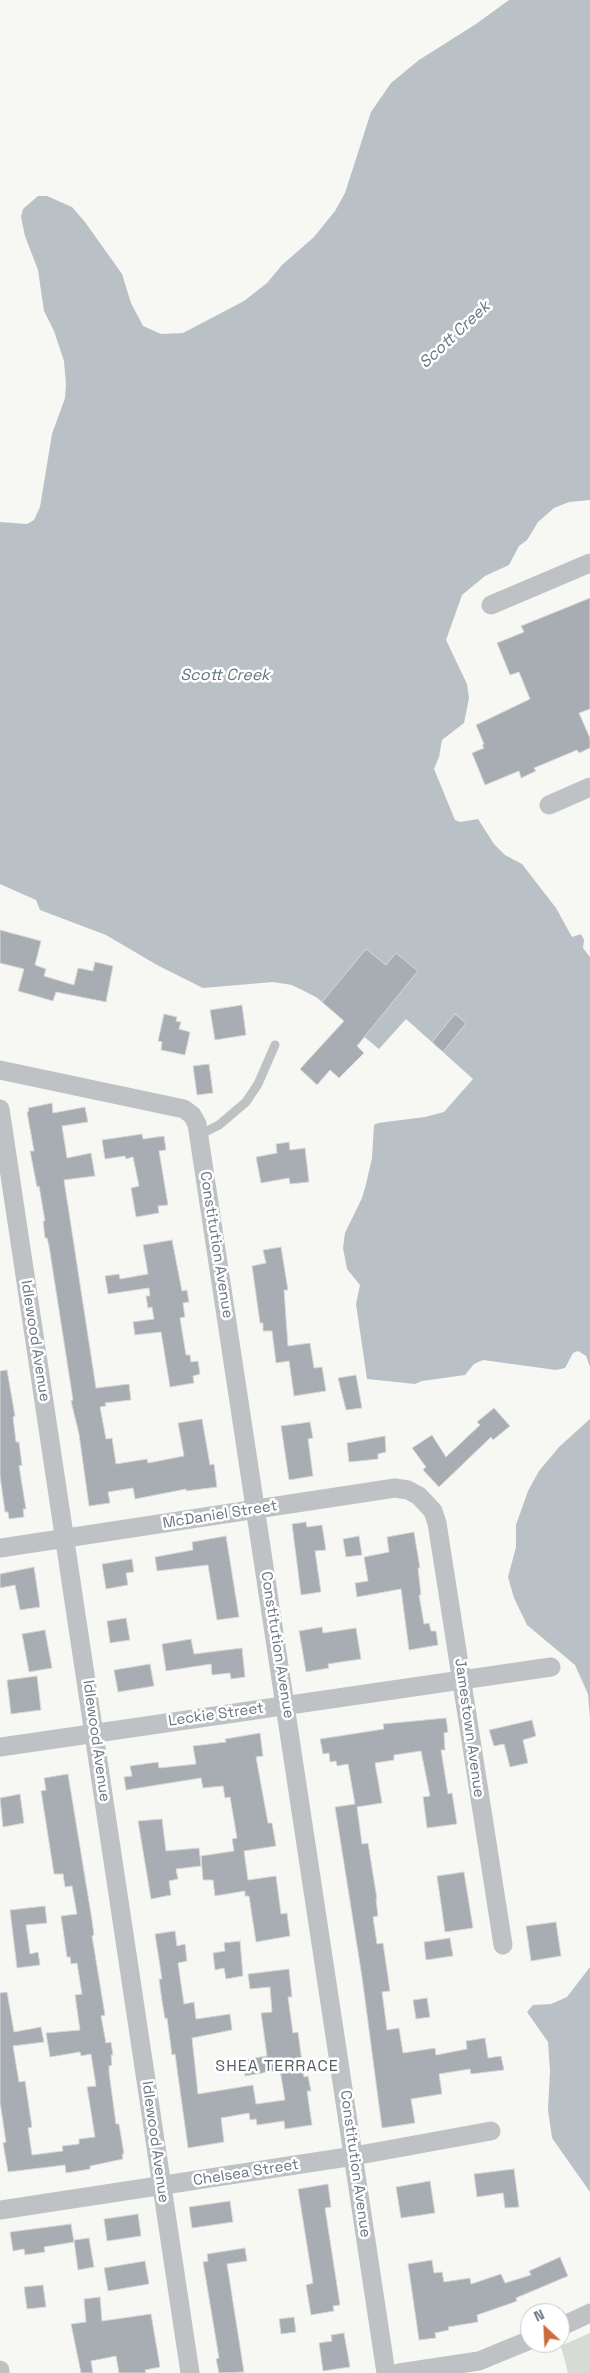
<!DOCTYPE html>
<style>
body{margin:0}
#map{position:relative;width:590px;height:2373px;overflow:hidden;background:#f7f7f4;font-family:"Space Grotesk",sans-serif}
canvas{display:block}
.north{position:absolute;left:520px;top:2303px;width:50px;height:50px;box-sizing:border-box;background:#fff;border:1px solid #c3c8cd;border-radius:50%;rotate:335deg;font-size:14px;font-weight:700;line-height:20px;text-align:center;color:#6a7581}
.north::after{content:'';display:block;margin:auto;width:18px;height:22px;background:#cc6b3f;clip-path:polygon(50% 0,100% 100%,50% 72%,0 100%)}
</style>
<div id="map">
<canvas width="590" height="2373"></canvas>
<div class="north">N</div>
</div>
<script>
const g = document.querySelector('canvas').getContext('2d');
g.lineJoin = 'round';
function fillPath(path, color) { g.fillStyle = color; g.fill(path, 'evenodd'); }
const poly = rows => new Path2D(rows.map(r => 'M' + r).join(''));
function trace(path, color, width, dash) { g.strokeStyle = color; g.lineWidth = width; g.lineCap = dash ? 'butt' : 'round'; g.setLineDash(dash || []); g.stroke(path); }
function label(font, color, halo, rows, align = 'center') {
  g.font = font + ' "Space Grotesk",sans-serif'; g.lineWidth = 5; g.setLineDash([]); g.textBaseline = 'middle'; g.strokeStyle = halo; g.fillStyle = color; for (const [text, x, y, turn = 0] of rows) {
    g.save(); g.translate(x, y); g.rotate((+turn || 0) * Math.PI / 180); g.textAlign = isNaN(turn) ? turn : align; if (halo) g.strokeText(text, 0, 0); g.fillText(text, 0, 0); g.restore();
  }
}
fillPath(poly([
 [590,2333,590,2373,568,2373,561,2346]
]), '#d6dbd4');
fillPath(poly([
 [509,0,590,0,590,500,569,502,554,508,538,522,527,540,519,546,509,565,485,576,462,595,446,640,467,684,469,698,464,723,442,740,439,757,434,769,455,820,460,822,478,819,494,844,505,855,522,864,556,908,572,937,581,934,584,940,583,948,590,957,590,1367,586,1356,578,1351,573,1353,565,1368,556,1370,483,1360,474,1364,465,1375,422,1381,415,1384,367,1379,356,1304,360,1285,347,1269,343,1248,345,1233,362,1198,366,1184,372,1158,374,1125,378,1123,425,1117,444,1112,473,1079,406,1019,379,1049,316,997,292,985,273,982,203,988,157,965,106,935,40,910,36,900,0,884,0,522,27,524,34,520,40,507,52,434,65,398,66,384,64,361,54,331,44,311,38,270,25,236,21,217,23,209,38,196,47,196,72,207,85,222,122,274,131,303,143,326,161,334,183,333,244,301,267,283,282,265,314,237,335,211,345,193,371,112,391,83,419,60,476,24],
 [590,1419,590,1719,588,1694,575,1665,527,1625,514,1598,508,1577,516,1547,516,1525,528,1491,539,1471,559,1447],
 [590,1967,590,2192,552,2138,548,2110,550,2071,548,2042,527,2012,533,2005,551,2004,567,1997]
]), '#b9c1c6');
const building = poly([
 [590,598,590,709,579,713,590,738,590,748,579,753,577,750,534,768,536,771,521,778,519,771,485,785,472,753,484,748,482,745,484,744,476,725,530,699,519,672,510,675,497,643,524,632,521,626,590,598],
 [0,930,41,941,35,965,46,969,44,976,74,985,78,968,93,971,95,962,113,966,106,1002,56,992,53,1001,18,991,24,969,0,963,0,930],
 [366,949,386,965,396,953,418,971,357,1046,364,1053,339,1078,330,1070,317,1085,300,1069,344,1021,322,1002,366,949],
 [242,1005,246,1035,215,1040,210,1010,242,1005],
 [164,1014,177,1017,176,1021,181,1022,179,1029,190,1032,185,1055,161,1050,162,1042,158,1041,164,1014],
 [455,1014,466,1023,443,1052,432,1042,455,1014],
 [209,1064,213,1093,197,1095,193,1066,209,1064],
 [52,1103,53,1113,85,1107,88,1122,62,1126,67,1158,91,1153,95,1176,64,1180,96,1388,129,1384,131,1400,105,1403,106,1406,100,1407,106,1439,112,1438,116,1464,147,1459,148,1463,184,1456,178,1423,202,1419,210,1465,214,1464,217,1487,186,1491,186,1489,135,1499,133,1488,108,1492,110,1503,89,1506,79,1434,71,1401,73,1400,49,1246,47,1238,45,1238,43,1221,45,1221,39,1186,37,1187,30,1151,34,1151,27,1112,29,1111,28,1108,52,1103],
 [142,1134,143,1139,164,1136,166,1150,159,1151,168,1205,158,1206,159,1213,136,1217,131,1188,139,1186,133,1157,126,1159,125,1156,105,1159,102,1140,142,1134],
 [289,1142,290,1150,305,1148,309,1182,290,1184,289,1178,261,1183,256,1157,277,1153,276,1144,289,1142],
 [172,1240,182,1291,187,1290,189,1302,183,1303,185,1317,180,1318,186,1355,190,1355,191,1362,198,1361,200,1374,193,1376,194,1383,170,1387,161,1332,135,1335,133,1322,154,1319,152,1307,148,1308,146,1296,150,1296,149,1288,108,1294,105,1276,119,1274,120,1279,148,1274,143,1245,172,1240],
 [281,1247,288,1290,284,1290,288,1346,310,1343,314,1368,322,1367,326,1391,294,1396,289,1361,276,1363,272,1331,263,1331,263,1323,260,1323,252,1266,266,1263,263,1250,281,1247],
 [7,1370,15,1416,13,1417,16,1442,19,1442,22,1465,19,1466,26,1509,23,1509,24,1517,9,1519,8,1512,5,1512,0,1476,0,1371,7,1370],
 [356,1375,362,1408,346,1410,338,1378,356,1375],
 [494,1408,510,1426,493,1440,491,1437,439,1487,423,1470,426,1467,412,1448,432,1435,446,1457,480,1425,477,1422,494,1408],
 [310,1422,313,1438,308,1439,313,1476,289,1480,281,1426,310,1422],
 [385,1436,386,1452,378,1454,378,1459,349,1462,347,1443,385,1436],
 [306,1522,307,1527,322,1525,326,1550,315,1551,321,1592,301,1595,292,1524,306,1522],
 [414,1532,420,1568,418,1568,421,1595,419,1595,424,1624,429,1623,431,1631,436,1631,438,1645,409,1650,401,1589,357,1597,355,1583,368,1581,364,1557,389,1552,387,1537,414,1532],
 [226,1536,239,1617,217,1620,208,1565,157,1571,155,1557,193,1550,192,1542,226,1536],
 [359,1536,362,1555,346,1557,343,1539,359,1536],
 [132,1559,134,1572,126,1573,128,1585,106,1589,102,1564,132,1559],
 [34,1567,40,1607,20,1610,15,1585,0,1588,0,1574,34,1567],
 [126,1618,130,1640,110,1643,107,1621,126,1618],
 [322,1627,323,1633,356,1628,361,1659,328,1664,329,1668,306,1672,299,1631,322,1627],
 [45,1630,52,1668,29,1672,22,1634,45,1630],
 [191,1639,194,1654,242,1648,245,1677,231,1679,230,1673,212,1675,211,1664,166,1671,162,1644,191,1639],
 [150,1664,154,1686,118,1692,114,1670,150,1664],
 [37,1676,41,1710,11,1714,7,1680,37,1676],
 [446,1718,448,1732,444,1733,445,1750,441,1750,448,1794,452,1793,457,1824,427,1828,423,1797,430,1796,421,1751,394,1755,394,1760,375,1763,382,1803,357,1807,362,1844,368,1843,377,1899,376,1899,378,1916,373,1917,377,1944,383,1943,390,1991,382,1992,387,2030,399,2028,403,2053,435,2048,436,2055,467,2049,466,2041,485,2038,488,2058,501,2056,504,2070,471,2074,470,2069,439,2074,442,2094,411,2099,415,2123,382,2128,362,1977,335,1807,355,1804,348,1764,337,1766,336,1761,330,1762,329,1753,323,1754,320,1739,384,1729,383,1724,446,1718],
 [532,1720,536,1736,523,1740,528,1763,510,1767,504,1744,494,1746,489,1730,532,1720],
 [260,1733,263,1756,256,1757,268,1823,272,1823,276,1846,244,1851,248,1880,276,1876,281,1914,287,1913,290,1936,256,1942,249,1896,245,1896,245,1891,215,1896,213,1880,203,1880,201,1856,234,1851,232,1839,237,1838,230,1797,225,1798,223,1786,203,1788,201,1778,126,1790,124,1777,132,1776,130,1766,158,1762,159,1768,196,1764,193,1746,226,1742,225,1739,260,1733],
 [68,1774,92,1920,94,1935,92,1936,105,2015,101,2016,106,2043,111,2042,113,2055,111,2055,112,2065,109,2066,109,2072,116,2124,119,2124,124,2154,122,2154,123,2159,90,2166,90,2169,66,2173,65,2165,8,2172,3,2143,6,2142,0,2102,0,1993,7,1992,14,2032,41,2027,44,2042,13,2046,19,2082,25,2081,32,2127,28,2128,32,2155,63,2151,62,2146,79,2144,79,2139,95,2137,87,2087,96,2086,91,2054,81,2056,80,2052,50,2057,46,2033,80,2030,75,1995,82,1994,77,1963,71,1964,70,1957,67,1957,61,1916,77,1914,72,1886,65,1887,63,1874,54,1874,41,1791,46,1790,44,1778,68,1774],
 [20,1794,24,1823,3,1827,0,1798,20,1794],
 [162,1819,166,1851,199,1848,201,1866,176,1869,178,1879,169,1881,171,1895,151,1899,138,1821,162,1819],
 [464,1872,473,1928,445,1932,437,1876,464,1872],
 [45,1906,47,1923,26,1925,30,1954,38,1952,40,1965,17,1968,10,1910,45,1906],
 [556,1922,561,1956,531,1961,526,1926,556,1922],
 [175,1931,177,1946,185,1944,187,1961,178,1963,184,2004,194,2002,196,2019,230,2014,232,2030,192,2038,198,2094,253,2085,256,2104,285,2100,280,2070,245,2076,242,2060,267,2056,261,2013,272,2012,270,1987,250,1989,248,1974,289,1969,292,1997,288,1997,293,2033,298,2032,304,2077,308,2076,311,2091,307,2091,312,2125,285,2129,284,2121,257,2125,256,2119,250,2120,249,2113,221,2118,224,2142,188,2148,175,2054,172,2055,167,2018,165,2019,162,2001,159,1979,162,1979,155,1934,175,1931],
 [450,1938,453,1956,426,1960,424,1942,450,1938],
 [240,1941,243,1976,226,1979,224,1968,215,1970,213,1953,225,1951,224,1943,240,1941],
 [427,1998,430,2017,416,2019,413,2000,427,1998],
 [514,2169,519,2207,505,2208,503,2193,477,2197,474,2174,514,2169],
 [430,2181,435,2213,401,2218,396,2187,430,2181],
 [328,2184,331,2207,325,2208,340,2305,333,2306,334,2311,311,2315,306,2285,313,2283,298,2189,328,2184],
 [230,2201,233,2222,192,2228,189,2207,230,2201],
 [138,2214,141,2236,107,2241,104,2219,138,2214],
 [71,2224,74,2242,44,2247,45,2252,25,2255,24,2249,13,2251,10,2232,71,2224],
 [89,2238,94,2267,78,2270,74,2240,89,2238],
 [245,2248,247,2261,227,2264,244,2372,219,2373,216,2359,219,2358,203,2262,208,2261,207,2254,245,2248],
 [560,2257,568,2276,516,2298,517,2301,512,2303,477,2315,478,2322,448,2327,449,2330,435,2333,436,2338,419,2340,408,2264,432,2260,434,2273,442,2272,444,2282,470,2278,471,2284,501,2274,505,2283,531,2275,529,2271,560,2257],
 [145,2261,149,2284,108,2291,104,2268,145,2261],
 [43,2285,46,2307,27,2309,24,2287,43,2285],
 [100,2297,102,2321,151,2314,160,2367,145,2370,146,2373,119,2373,116,2356,91,2361,93,2373,81,2373,71,2324,86,2322,84,2299,100,2297],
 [294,2317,296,2332,281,2334,279,2319,294,2317],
 [344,2333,350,2367,323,2371,319,2343,332,2341,331,2335,344,2333]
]);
fillPath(building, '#a8adb3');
trace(building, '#d8d8d7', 1);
trace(poly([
 [199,1135,219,1125,246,1102,258,1084,275,1045]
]), '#bfc2c5', 9);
trace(poly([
 [491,605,590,563],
 [549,805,590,787],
 [0,1070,184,1109,192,1115,197,1124,386,2373],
 [0,1109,190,2373],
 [0,1548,395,1488,408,1490,419,1496,433,1511,437,1523,503,1945],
 [0,1747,551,1667],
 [0,2210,354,2156,491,2131],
 [560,2327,590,2313],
 [0,2370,0,2373],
 [399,2373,479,2361,530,2340]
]), '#bfc2c5', 19);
label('15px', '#6a7581', '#fff', [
 ["Constitution Avenue",216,1245,81],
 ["Idlewood Avenue",35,1341,81],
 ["McDaniel Street",220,1515,-9],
 ["Constitution Avenue",277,1645,81],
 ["Leckie Street",216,1715,-8],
 ["Jamestown Avenue",469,1728,82],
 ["Idlewood Avenue",96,1741,82],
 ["Idlewood Avenue",155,2142,82],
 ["Constitution Avenue",355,2164,82],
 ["Chelsea Street",246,2173,-9]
]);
label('italic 16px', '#66757d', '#fff', [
 ["Scott Creek",455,335,-43],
 ["Scott Creek",225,676]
]);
g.letterSpacing = '1px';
label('16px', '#575f67', '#fff', [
 ["SHEA TERRACE",277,2067]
]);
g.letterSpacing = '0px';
</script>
